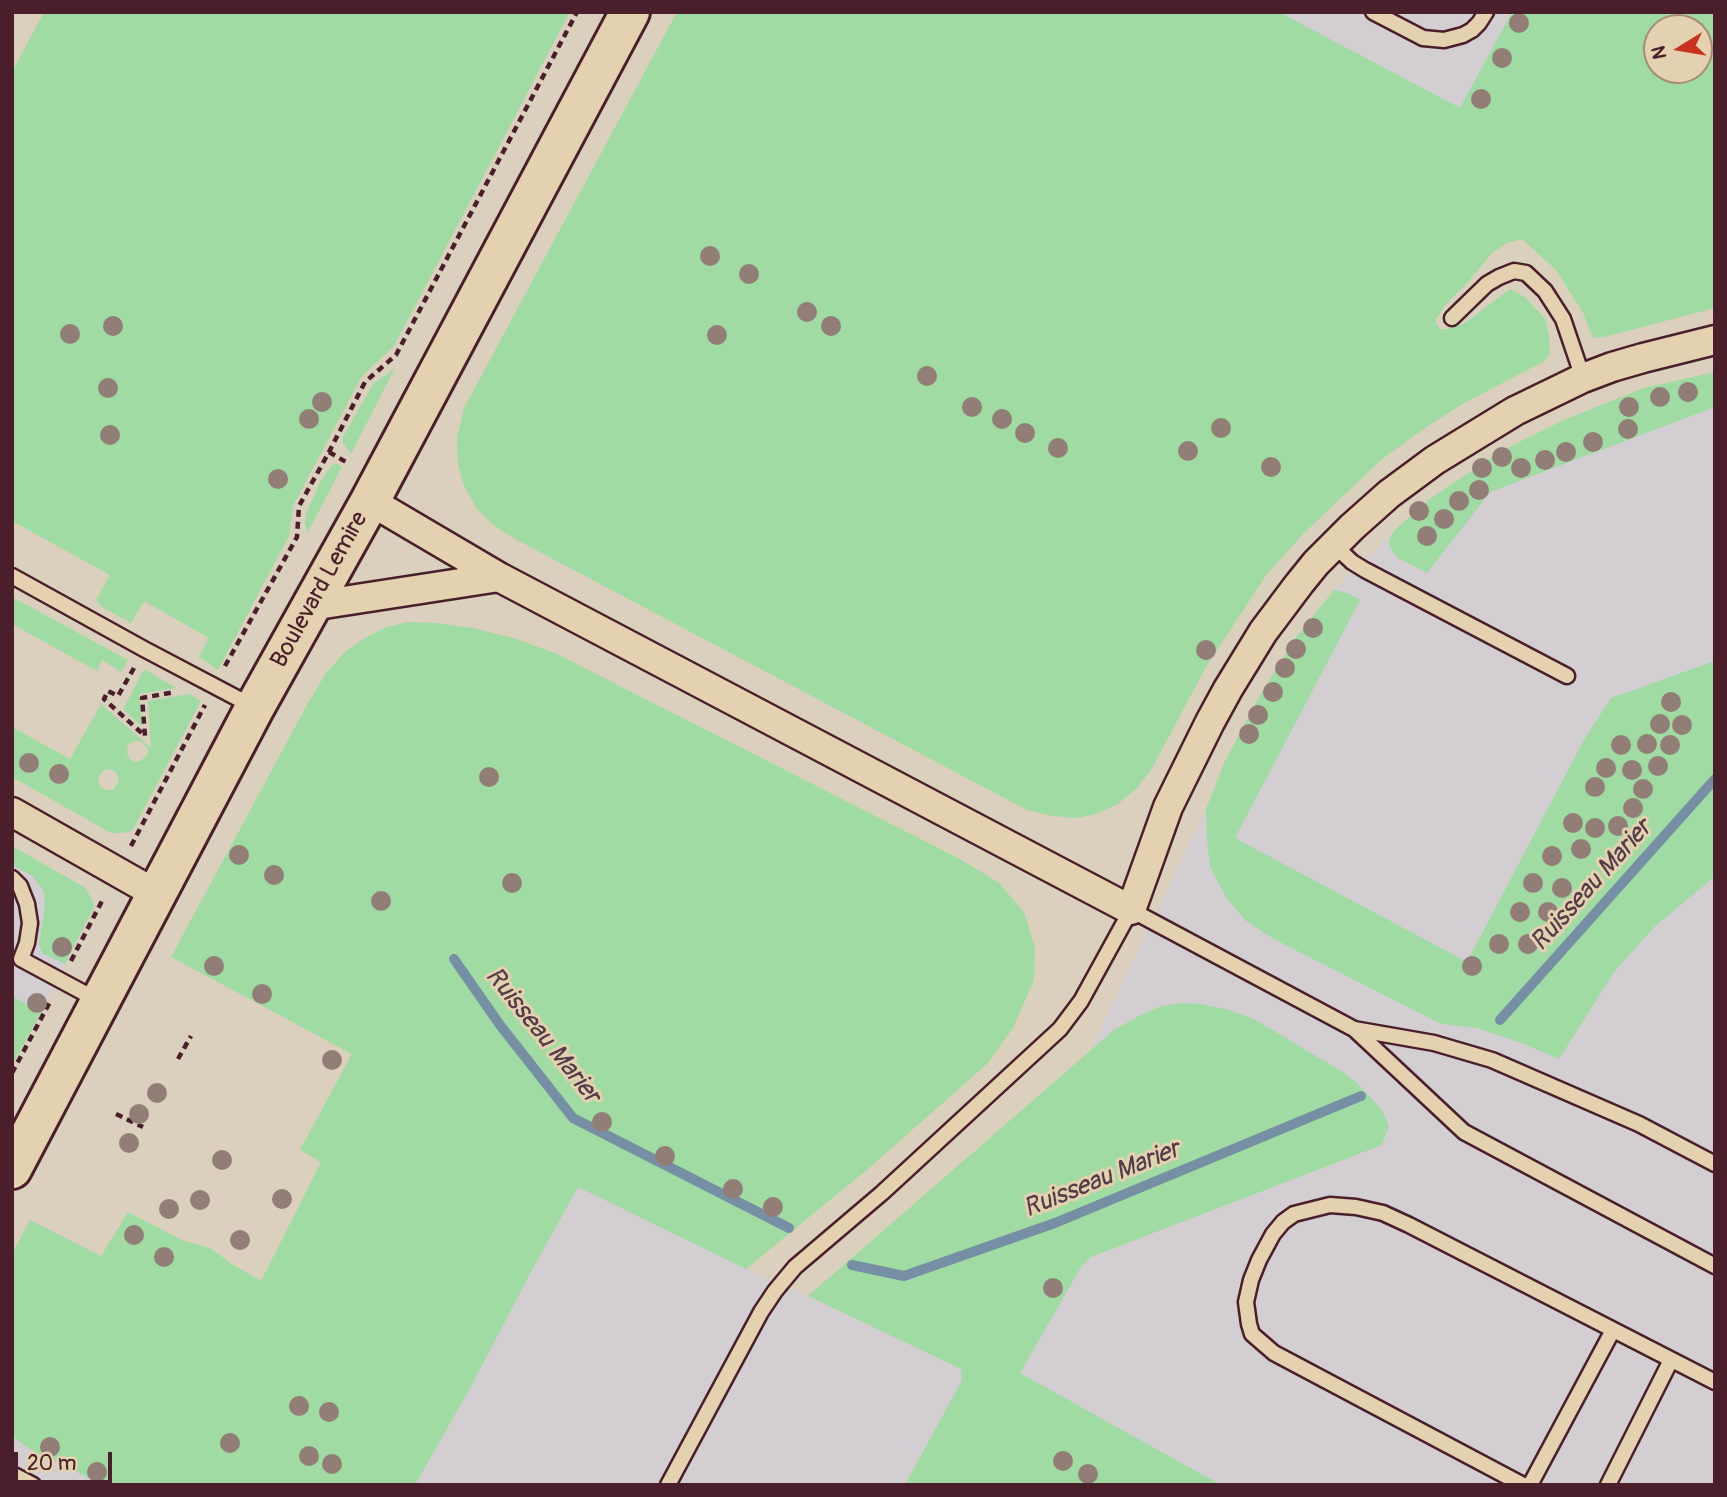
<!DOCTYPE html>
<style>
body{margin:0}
#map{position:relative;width:1727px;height:1497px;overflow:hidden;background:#dbd0be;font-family:Pangolin,sans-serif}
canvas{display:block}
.frame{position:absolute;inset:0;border:14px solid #4a1f2b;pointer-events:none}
.north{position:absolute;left:1643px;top:14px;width:70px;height:70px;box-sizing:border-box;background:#e3d1af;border:2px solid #a68a7a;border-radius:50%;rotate:259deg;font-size:19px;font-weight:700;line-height:28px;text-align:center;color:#4a1f2b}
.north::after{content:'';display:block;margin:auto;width:24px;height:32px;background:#c8321e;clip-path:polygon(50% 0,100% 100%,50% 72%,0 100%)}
.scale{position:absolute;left:14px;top:1452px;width:98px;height:32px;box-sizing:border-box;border:4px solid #4a1f2b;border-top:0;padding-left:9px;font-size:21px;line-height:24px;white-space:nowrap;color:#4a1f2b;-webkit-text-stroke:5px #e3d1af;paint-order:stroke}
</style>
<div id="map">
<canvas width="1727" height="1497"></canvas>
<div class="frame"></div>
<div class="north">N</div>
<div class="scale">20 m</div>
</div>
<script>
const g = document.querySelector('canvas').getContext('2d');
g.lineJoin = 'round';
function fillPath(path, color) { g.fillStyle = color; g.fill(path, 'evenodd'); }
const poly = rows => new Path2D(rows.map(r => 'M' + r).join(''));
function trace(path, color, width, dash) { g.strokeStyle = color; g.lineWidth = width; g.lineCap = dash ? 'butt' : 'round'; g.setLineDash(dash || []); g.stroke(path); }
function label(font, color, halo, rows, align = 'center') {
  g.font = font + ' Pangolin,sans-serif'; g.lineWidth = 6; g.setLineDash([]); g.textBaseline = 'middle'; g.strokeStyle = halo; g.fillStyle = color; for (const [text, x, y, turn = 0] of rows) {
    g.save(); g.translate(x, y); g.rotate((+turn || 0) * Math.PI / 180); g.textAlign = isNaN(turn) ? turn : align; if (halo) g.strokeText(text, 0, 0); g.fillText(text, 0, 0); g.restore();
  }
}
fillPath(poly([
 [1245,12,1551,12,1483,140],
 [1715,372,1715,1485,271,1485,378,1462,431,1457,469,1390,532,1270,578,1186,746,1269,808,1296,961,1369,963,1380,1091,1257,1382,1145,1254,1019,1226,1009,1200,1004,1139,1016,1114,1030,1090,1051,1206,809,1225,761,1259,697,1293,641,1334,590,1398,527,1426,502,1491,457,1566,419,1644,388],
 [12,846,84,887,90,893,94,907,41,1013,12,996],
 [12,1437,30,1449,103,1485,12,1485]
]), '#d2ced1');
fillPath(poly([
 [44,12,570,12,394,346,362,376,293,506,289,536,218,670,199,657,209,638,144,601,131,623,102,607,96,600,110,575,12,521,12,72],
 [677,12,1279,12,1460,108,1512,12,1715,12,1715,308,1604,337,1593,338,1583,313,1556,270,1522,239,1507,243,1492,253,1468,282,1447,303,1436,319,1436,324,1441,329,1449,329,1465,323,1510,289,1525,297,1545,319,1549,335,1550,354,1543,362,1464,403,1425,428,1381,460,1304,533,1267,574,1236,621,1206,667,1151,770,1136,789,1118,804,1096,814,1077,818,1053,816,1027,810,517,540,497,528,477,509,464,486,458,465,457,438,464,408],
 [1699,28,1699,70,1657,70,1657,28],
 [395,368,351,454,343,443,343,437,373,384],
 [1715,372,1715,407,1490,492,1427,573,1398,558,1392,551,1389,543,1391,535,1398,527,1431,498,1503,450,1566,419,1644,388],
 [337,464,342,467,308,532,305,525,306,514,320,482,332,465],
 [1334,590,1350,594,1360,600,1235,838,1467,962,1584,740,1611,698,1715,661,1715,872,1713,878,1655,926,1614,972,1559,1059,1524,1044,1477,1028,1441,1024,1274,939,1246,921,1227,899,1210,867,1207,839,1206,809,1225,761,1259,697,1293,641],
 [12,597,128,660,121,672,102,660,97,671,12,624],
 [408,622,435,623,473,628,513,638,555,653,958,858,998,882,1024,912,1035,948,1034,980,1013,1028,987,1064,869,1168,746,1269,578,1187,532,1270,469,1390,415,1485,103,1485,30,1449,12,1436,12,1254,30,1220,101,1256,128,1212,184,1241,210,1248,232,1264,261,1281,321,1162,300,1150,352,1054,171,957,308,703,326,673,344,653,363,639,384,628],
 [144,669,176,688,139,694,142,727,123,709],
 [189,694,201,701,132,831,121,833,111,833,12,777,12,727,70,759,101,704,151,748,148,701],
 [134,741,141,741,148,749,147,756,138,762,131,760,127,754,128,744],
 [109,769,116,772,119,782,113,790,106,790,100,786,98,777,103,771],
 [12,846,84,887,93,901,94,907,65,964,42,953,39,944,45,906,44,892,33,876,12,865],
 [12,996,41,1013,12,1065],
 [1181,1003,1200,1004,1226,1009,1254,1019,1341,1071,1357,1083,1382,1110,1389,1126,1382,1145,1091,1257,1081,1267,1020,1373,1221,1485,905,1485,962,1380,961,1369,808,1296,1114,1030,1139,1016,1161,1006]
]), '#9fdba2');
trace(poly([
 [454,959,500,1025,573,1118,789,1228],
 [1500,1020,1715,779],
 [852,1265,904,1276,1055,1223,1361,1096]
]), '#768fa5', 10);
const service = poly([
 [1373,12,1423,38,1444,40,1463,35,1472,30,1479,23,1486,12],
 [1452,318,1487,284,1499,277,1514,271,1526,273,1545,291,1563,319,1583,378],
 [1334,545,1352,562,1365,570,1567,676],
 [12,576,144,649,254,707],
 [12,878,20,886,27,904,30,923,27,943,21,959,99,1001],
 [1715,1164,1639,1124,1492,1060,1434,1043,1354,1029,1464,1132,1715,1266],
 [12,1474,33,1485],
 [668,1485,761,1312,775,1291,795,1267,882,1193,1060,1029,1081,1001,1131,910,1354,1029],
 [1523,1485,1274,1353,1252,1334,1249,1324,1246,1302,1251,1280,1259,1260,1273,1234,1283,1222,1294,1214,1330,1205,1356,1207,1383,1213,1409,1225,1715,1382],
 [1530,1485,1613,1330],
 [1608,1485,1671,1360]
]);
const minor = poly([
 [370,501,499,577,1131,910,1168,807,1210,722,1228,689,1263,632,1299,584,1316,563,1352,527,1389,494,1435,460,1515,411,1583,378,1612,367,1643,358,1715,340],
 [311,606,499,577],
 [12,812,158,895]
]);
const secondary = poly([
 [12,1169,255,707,370,501,630,12]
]);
trace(service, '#4a1f2b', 19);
trace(minor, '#4a1f2b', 33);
trace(secondary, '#4a1f2b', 44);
trace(poly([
 [329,452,346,462,348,465],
 [225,666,297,537,299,506,329,452,365,382,396,355,577,12],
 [134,668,118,696,108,691,104,699,145,736,142,698,175,692],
 [131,846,205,705],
 [71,961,104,897],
 [178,1059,191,1036],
 [12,1073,51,1000],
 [116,1114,143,1127]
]), '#4a1f2b', 4.5, [7, 5]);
trace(service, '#e3d1af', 14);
trace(minor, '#e3d1af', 28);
trace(secondary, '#e3d1af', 38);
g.fillStyle = '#927e77';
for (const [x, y] of [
 [1519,23],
 [1502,58],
 [1481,99],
 [710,256],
 [749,274],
 [807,312],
 [113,326],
 [831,326],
 [70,334],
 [717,335],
 [927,376],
 [108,388],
 [1688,392],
 [1660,397],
 [322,402],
 [972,407],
 [1629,407],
 [309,419],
 [1002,419],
 [1221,428],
 [1628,429],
 [1025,433],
 [110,435],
 [1593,442],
 [1058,448],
 [1188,451],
 [1566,452],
 [1502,457],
 [1545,460],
 [1271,467],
 [1482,468],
 [1521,468],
 [278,479],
 [1479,490],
 [1459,501],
 [1419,511],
 [1444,519],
 [1427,536],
 [1313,628],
 [1296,649],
 [1206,650],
 [1285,668],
 [1273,692],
 [1671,702],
 [1258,715],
 [1660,724],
 [1682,725],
 [1249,734],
 [1647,744],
 [1621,745],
 [1670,745],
 [29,763],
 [1658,766],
 [1606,768],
 [1632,770],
 [59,774],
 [489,777],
 [1595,787],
 [1643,789],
 [1633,808],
 [1573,823],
 [1618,826],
 [1595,828],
 [1581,849],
 [239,855],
 [1552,856],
 [274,875],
 [512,883],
 [1533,883],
 [1562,888],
 [381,901],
 [1520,912],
 [1548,912],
 [1499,944],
 [1528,944],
 [62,947],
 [214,966],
 [1472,966],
 [262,994],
 [37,1003],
 [332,1060],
 [157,1093],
 [139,1114],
 [602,1122],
 [129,1143],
 [665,1156],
 [222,1160],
 [733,1189],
 [282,1199],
 [200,1200],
 [773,1207],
 [169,1209],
 [134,1235],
 [240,1240],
 [164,1257],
 [1053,1288],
 [299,1406],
 [329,1412],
 [230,1443],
 [50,1447],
 [309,1456],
 [1063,1461],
 [332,1464],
 [97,1472],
 [1088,1474]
]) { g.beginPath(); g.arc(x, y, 10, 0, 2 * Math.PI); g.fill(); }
label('24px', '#4a1f2b', '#e3d1af', [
 ["Boulevard Lemire",320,590,-61]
]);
label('italic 26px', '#553b49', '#e3d1af', [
 ["Ruisseau Marier",1592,886,-48],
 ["Ruisseau Marier",542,1036,51],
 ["Ruisseau Marier",1102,1180,-22]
]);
</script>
